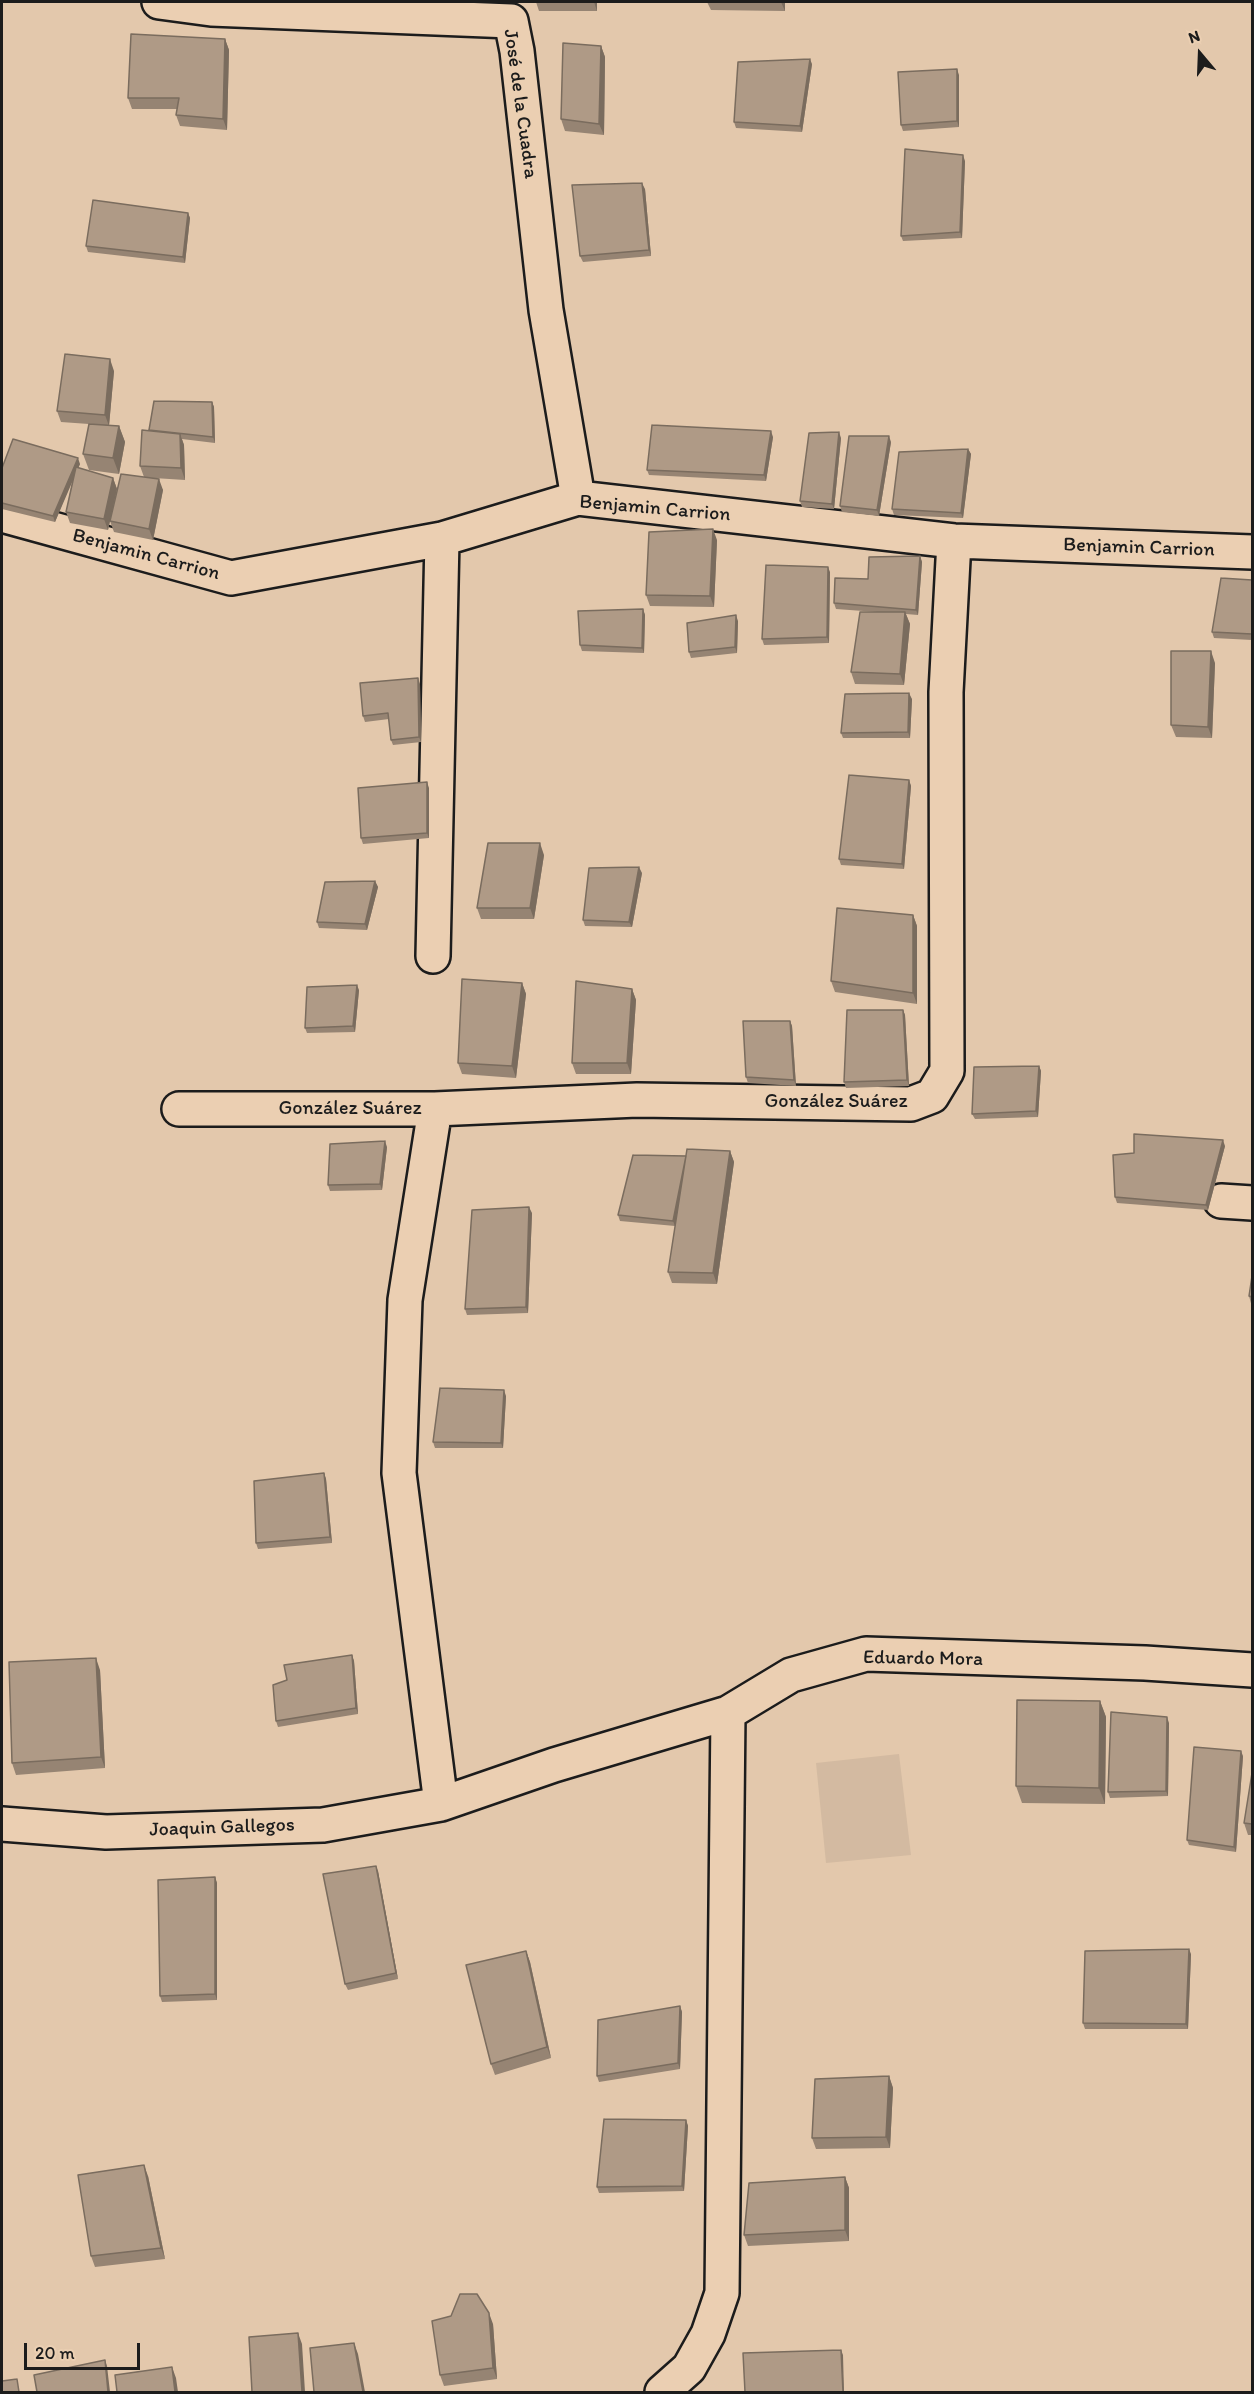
<!DOCTYPE html>
<meta charset="utf-8">
<style>
body{margin:0}
#map{position:relative;width:1254px;height:2394px;overflow:hidden;background:#e3c8ac;font-family:Itim,sans-serif}
canvas{display:block}
.frame{position:absolute;inset:0;border:3px solid #1c1c1c;pointer-events:none}
.north{position:absolute;left:1170px;top:24px;width:60px;height:60px;-webkit-text-stroke:4px #ebcfb2;paint-order:stroke;rotate:341deg;font-size:16px;font-weight:700;line-height:24px;text-align:center;color:#1c1c1c}
.north::after{content:'';display:block;margin:auto;width:21px;height:27px;background:#1c1c1c;clip-path:polygon(50% 0,100% 100%,50% 72%,0 100%)}
.scale{position:absolute;left:24px;top:2343px;width:116px;height:27px;box-sizing:border-box;border:3px solid #1c1c1c;border-top:0;padding-left:8px;font-size:18px;line-height:21px;white-space:nowrap;color:#1c1c1c;-webkit-text-stroke:4px #ebcfb2;paint-order:stroke}
</style>
<div id="map">
<canvas width="1254" height="2394"></canvas>
<div class="frame"></div>
<div class="north">N</div>
<div class="scale">20 m</div>
</div>
<script>
const g = document.querySelector('canvas').getContext('2d');
g.lineJoin = 'round';
function fillPath(path, color) { g.fillStyle = color; g.fill(path, 'evenodd'); }
const poly = rows => new Path2D(rows.map(r => 'M' + r).join(''));
function trace(path, color, width, dash) { g.strokeStyle = color; g.lineWidth = width; g.lineCap = dash ? 'butt' : 'round'; g.setLineDash(dash || []); g.stroke(path); }
function label(font, color, halo, rows, align = 'center') {
  g.font = font + ' Itim,sans-serif'; g.lineWidth = 4.5; g.setLineDash([]); g.textBaseline = 'middle'; g.strokeStyle = halo; g.fillStyle = color; for (const [text, x, y, turn = 0] of rows) {
    g.save(); g.translate(x, y); g.rotate((+turn || 0) * Math.PI / 180); g.textAlign = isNaN(turn) ? turn : align; if (halo) g.strokeText(text, 0, 0); g.fillText(text, 0, 0); g.restore();
  }
}
fillPath(poly([
 [899,1754,911,1855,826,1863,816,1763]
]), '#d3baa1');
const minor = poly([
 [159,2,211,9,511,21,517,51,546,310,578,498],
 [2,515,231,578,442,539,578,498,954,541,1252,552],
 [433,956,442,539],
 [179,1109,435,1109,637,1100,911,1104,932,1096,947,1071,946,692,954,541],
 [435,1109,405,1300,399,1473,441,1804],
 [1221,1201,1252,1203],
 [2,1824,106,1832,323,1825,441,1804,554,1765,728,1713,791,1675,866,1654,1145,1663,1252,1670],
 [662,2392,689,2368,708,2334,722,2293,728,1713]
]);
trace(minor, '#1c1c1c', 38);
trace(minor, '#ebcfb2', 33);
fillPath(poly([
 [536,2,597,2,597,11,539,11],
 [707,2,785,2,785,11,711,10],
 [225,39,229,50,227,130,180,126,176,115,177,109,132,109,128,98],
 [601,46,605,57,604,135,565,131,561,119],
 [812,64,802,132,736,128,734,122],
 [959,75,959,127,903,131,901,125],
 [965,161,962,238,903,241,901,236],
 [645,189,651,256,583,262,580,256],
 [188,213,190,218,185,263,88,252,86,246],
 [114,371,109,425,119,426,125,442,119,474,89,470,83,454,89,424,61,422,57,411],
 [212,402,214,407,215,443,182,439,184,445,185,480,154,478,163,490,153,540,114,532,110,521,144,477,140,466,149,430],
 [773,437,766,481,649,475,647,470],
 [841,438,834,509,802,507,800,501],
 [891,442,879,516,842,512,840,506],
 [968,449,971,454,963,518,894,515,892,509],
 [80,464,78,468,113,478,117,489,108,530,70,523,66,512,73,478,55,522,2,509,2,468],
 [717,540,714,607,650,606,646,595],
 [920,556,922,562,918,615,906,614,910,624,904,685,855,684,851,672,877,612,836,609,834,603],
 [830,572,829,643,764,645,762,639],
 [1252,580,1252,640,1214,638,1212,632],
 [643,609,645,615,644,653,582,651,580,645],
 [738,621,737,653,691,658,689,652],
 [1215,663,1212,738,1176,737,1171,725],
 [420,684,421,742,393,745,391,740,389,719,365,722,363,716],
 [912,699,910,738,843,738,841,733],
 [909,780,911,786,904,869,841,865,839,859],
 [429,788,429,838,363,844,361,838],
 [544,855,534,919,481,919,477,908],
 [642,873,632,927,585,926,583,920],
 [375,881,378,887,367,930,319,928,317,922],
 [913,915,917,926,917,1004,835,992,831,981],
 [522,983,526,994,516,1078,462,1074,458,1063],
 [632,989,636,1000,631,1074,576,1074,572,1063],
 [359,990,355,1032,307,1033,305,1028],
 [903,1010,905,1015,909,1086,846,1088,844,1082],
 [790,1021,792,1026,796,1086,748,1083,746,1077],
 [1039,1066,1041,1071,1038,1117,975,1119,972,1114],
 [1225,1146,1208,1210,1117,1203,1115,1197,1134,1153],
 [387,1147,382,1190,330,1191,328,1185],
 [730,1151,734,1162,717,1284,672,1283,668,1272,675,1226,620,1221,618,1215,686,1156],
 [532,1213,528,1313,467,1315,465,1309],
 [1252,1276,1252,1307,1249,1296],
 [506,1396,503,1448,435,1448,433,1442],
 [324,1473,326,1479,332,1543,258,1549,256,1543],
 [352,1655,354,1661,358,1714,278,1727,276,1721],
 [100,1670,105,1768,16,1775,12,1763],
 [1100,1701,1106,1717,1105,1804,1022,1803,1016,1786],
 [1169,1723,1168,1796,1110,1798,1108,1792],
 [1243,1756,1236,1852,1189,1845,1187,1840],
 [1252,1773,1252,1835,1248,1835,1244,1823],
 [378,1871,398,1979,348,1990,345,1984],
 [215,1877,217,1883,217,2000,162,2002,160,1996],
 [526,1951,530,1962,551,2058,495,2075,491,2064],
 [1191,1954,1188,2029,1085,2029,1083,2023],
 [680,2006,682,2012,680,2069,599,2082,597,2076],
 [889,2076,893,2088,890,2148,816,2149,812,2138],
 [686,2120,688,2126,684,2191,599,2193,597,2187],
 [148,2176,165,2259,95,2267,91,2256],
 [845,2177,849,2188,849,2241,748,2246,744,2235],
 [451,2316,493,2324,497,2379,444,2386,440,2375]
]), '#968473');
fillPath(poly([
 [594,2,597,2,597,11],
 [781,2,785,2,785,11],
 [225,39,229,50,227,130,223,119],
 [601,46,605,57,604,135,599,124],
 [810,59,812,64,802,132,800,126],
 [957,69,959,75,959,127,957,121],
 [963,155,965,161,962,238,960,232],
 [642,183,645,189,651,256,649,250],
 [188,213,190,218,185,263,183,257],
 [110,359,114,371,109,426,105,415],
 [212,402,214,407,215,443,213,437],
 [119,426,125,442,119,474,113,458],
 [771,431,773,437,766,481,764,475],
 [839,432,841,438,834,509,832,504],
 [180,434,184,445,185,480,181,468],
 [889,436,891,442,879,516,877,510],
 [968,449,971,454,963,518,961,513],
 [78,458,80,464,55,522,53,516],
 [113,478,117,489,108,530,104,519],
 [159,479,163,490,153,540,149,529],
 [713,529,717,540,714,607,710,596],
 [920,556,922,562,918,615,916,610],
 [828,567,830,572,829,643,827,637],
 [643,609,645,615,644,653,642,648],
 [905,612,910,624,904,685,900,674],
 [736,615,738,621,737,653,735,647],
 [1211,651,1215,663,1212,738,1208,727],
 [418,678,420,684,421,742,419,737],
 [909,693,912,699,910,738,908,732],
 [909,780,911,786,904,869,902,864],
 [427,782,429,788,429,838,427,833],
 [540,843,544,855,534,919,530,908],
 [639,867,642,873,632,927,629,922],
 [375,881,378,887,367,930,365,924],
 [913,915,917,926,917,1004,913,993],
 [522,983,526,994,516,1078,512,1066],
 [357,985,359,990,355,1032,353,1026],
 [632,989,636,1000,631,1074,627,1063],
 [903,1010,905,1015,909,1086,907,1080],
 [790,1021,792,1026,796,1086,794,1080],
 [1039,1066,1041,1071,1038,1117,1036,1111],
 [1223,1140,1225,1146,1208,1210,1206,1205],
 [385,1141,387,1147,382,1190,380,1184],
 [730,1151,734,1162,717,1284,713,1273],
 [687,1156,675,1226,673,1221],
 [529,1207,532,1213,528,1313,526,1307],
 [504,1390,506,1396,503,1448,501,1443],
 [324,1473,326,1479,332,1543,330,1537],
 [352,1655,354,1661,358,1714,356,1708],
 [96,1658,100,1670,105,1768,101,1757],
 [1100,1701,1106,1717,1105,1804,1099,1788],
 [1167,1717,1169,1723,1168,1796,1166,1791],
 [1241,1751,1243,1756,1236,1852,1234,1847],
 [376,1866,378,1871,398,1979,396,1973],
 [215,1877,217,1883,217,2000,215,1994],
 [1189,1949,1191,1954,1188,2029,1186,2024],
 [526,1951,530,1962,551,2058,547,2047],
 [680,2006,682,2012,680,2069,678,2063],
 [889,2076,893,2088,890,2148,886,2137],
 [686,2120,688,2126,684,2191,682,2186],
 [144,2165,148,2176,165,2259,161,2248],
 [845,2177,849,2188,849,2241,845,2230],
 [489,2313,493,2324,497,2379,493,2368],
 [298,2333,302,2344,305,2392,302,2392],
 [354,2343,358,2354,365,2392,363,2392],
 [841,2350,843,2355,844,2392,843,2392],
 [105,2360,107,2366,110,2392,108,2392],
 [172,2367,176,2378,178,2392,175,2392]
]), '#7a6c5e');
const building = poly([
 [131,34,225,39,223,119,176,115,179,98,128,98,131,34],
 [563,43,601,46,599,124,561,119,563,43],
 [810,59,800,126,734,122,738,62,810,59],
 [957,69,957,121,901,125,898,72,957,69],
 [905,149,963,155,960,232,901,236,905,149],
 [642,183,649,250,580,256,572,185,642,183],
 [93,200,188,213,183,257,86,246,93,200],
 [65,354,110,359,105,415,57,411,65,354],
 [154,401,212,402,213,437,149,430,154,401],
 [89,424,119,426,113,458,83,454,89,424],
 [652,425,771,431,764,475,647,470,652,425],
 [142,430,180,434,181,468,140,466,142,430],
 [839,432,832,504,800,501,809,433,839,432],
 [849,436,889,436,877,510,840,506,849,436],
 [13,439,78,458,53,516,2,503,2,468,13,439],
 [968,449,961,513,892,509,899,452,968,449],
 [76,467,113,478,104,519,66,512,76,467],
 [121,474,159,479,149,529,110,521,121,474],
 [713,529,710,596,646,595,649,532,713,529],
 [920,556,916,610,834,603,835,578,868,579,869,557,920,556],
 [766,565,828,567,827,637,762,639,766,565],
 [1221,578,1252,580,1252,634,1212,632,1221,578],
 [643,609,642,648,580,645,578,611,643,609],
 [860,612,905,612,900,674,851,672,860,612],
 [736,615,735,647,689,652,687,623,736,615],
 [1171,651,1211,651,1208,727,1171,725,1171,651],
 [418,678,419,737,391,740,388,713,363,716,360,683,418,678],
 [909,693,908,732,841,733,845,694,909,693],
 [849,775,909,780,902,864,839,859,849,775],
 [427,782,427,833,361,838,358,788,427,782],
 [488,843,540,843,530,908,477,908,488,843],
 [639,867,629,922,583,920,589,868,639,867],
 [375,881,365,924,317,922,325,882,375,881],
 [837,908,913,915,913,993,831,981,837,908],
 [462,979,522,983,512,1066,458,1063,462,979],
 [576,981,632,989,627,1063,572,1063,576,981],
 [357,985,353,1026,305,1028,307,987,357,985],
 [847,1010,903,1010,907,1080,844,1082,847,1010],
 [743,1021,790,1021,794,1080,746,1077,743,1021],
 [1039,1066,1036,1111,972,1114,974,1067,1039,1066],
 [1134,1134,1223,1140,1206,1205,1115,1197,1113,1155,1134,1153,1134,1134],
 [385,1141,380,1184,328,1185,330,1144,385,1141],
 [687,1149,730,1151,713,1273,668,1272,687,1149],
 [633,1155,686,1156,673,1221,618,1215,633,1155],
 [529,1207,526,1307,465,1309,472,1210,529,1207],
 [1252,1276,1252,1297,1249,1296,1252,1276],
 [440,1388,504,1390,501,1443,433,1442,440,1388],
 [324,1473,330,1537,256,1543,254,1481,324,1473],
 [352,1655,356,1708,276,1721,273,1685,287,1680,284,1665,352,1655],
 [96,1658,101,1757,12,1763,9,1662,96,1658],
 [1017,1700,1100,1701,1099,1788,1016,1786,1017,1700],
 [1111,1712,1167,1717,1166,1791,1108,1792,1111,1712],
 [1194,1747,1241,1751,1234,1847,1187,1840,1194,1747],
 [1252,1773,1252,1824,1244,1823,1252,1773],
 [376,1866,396,1973,345,1984,323,1874,376,1866],
 [215,1877,215,1994,160,1996,158,1880,215,1877],
 [1189,1949,1186,2024,1083,2023,1085,1951,1189,1949],
 [526,1951,547,2047,491,2064,466,1965,526,1951],
 [680,2006,678,2063,597,2076,598,2020,680,2006],
 [889,2076,886,2137,812,2138,815,2079,889,2076],
 [604,2119,686,2120,682,2186,597,2187,604,2119],
 [144,2165,161,2248,91,2256,78,2175,144,2165],
 [845,2177,845,2230,744,2235,749,2183,845,2177],
 [460,2294,477,2294,489,2313,493,2368,440,2375,432,2321,451,2316,460,2294],
 [298,2333,302,2392,252,2392,249,2337,298,2333],
 [354,2343,363,2392,314,2392,310,2348,354,2343],
 [841,2350,843,2392,745,2392,743,2353,841,2350],
 [105,2360,108,2392,37,2392,34,2375,105,2360],
 [172,2367,175,2392,117,2392,115,2375,172,2367],
 [17,2379,19,2392,2,2392,2,2381,17,2379]
]);
fillPath(building, '#af9a86');
trace(building, '#7a6c5e', 1.5);
label('20px', '#1c1c1c', '#ebcfb2', [
 ["José de la Cuadra",520,104,82],
 ["Benjamin Carrion",655,509,5],
 ["Benjamin Carrion",1139,548,2],
 ["Benjamin Carrion",146,555,15],
 ["González Suárez",836,1102],
 ["González Suárez",350,1109],
 ["Eduardo Mora",923,1659,1],
 ["Joaquin Gallegos",222,1828,-2]
]);
</script>
